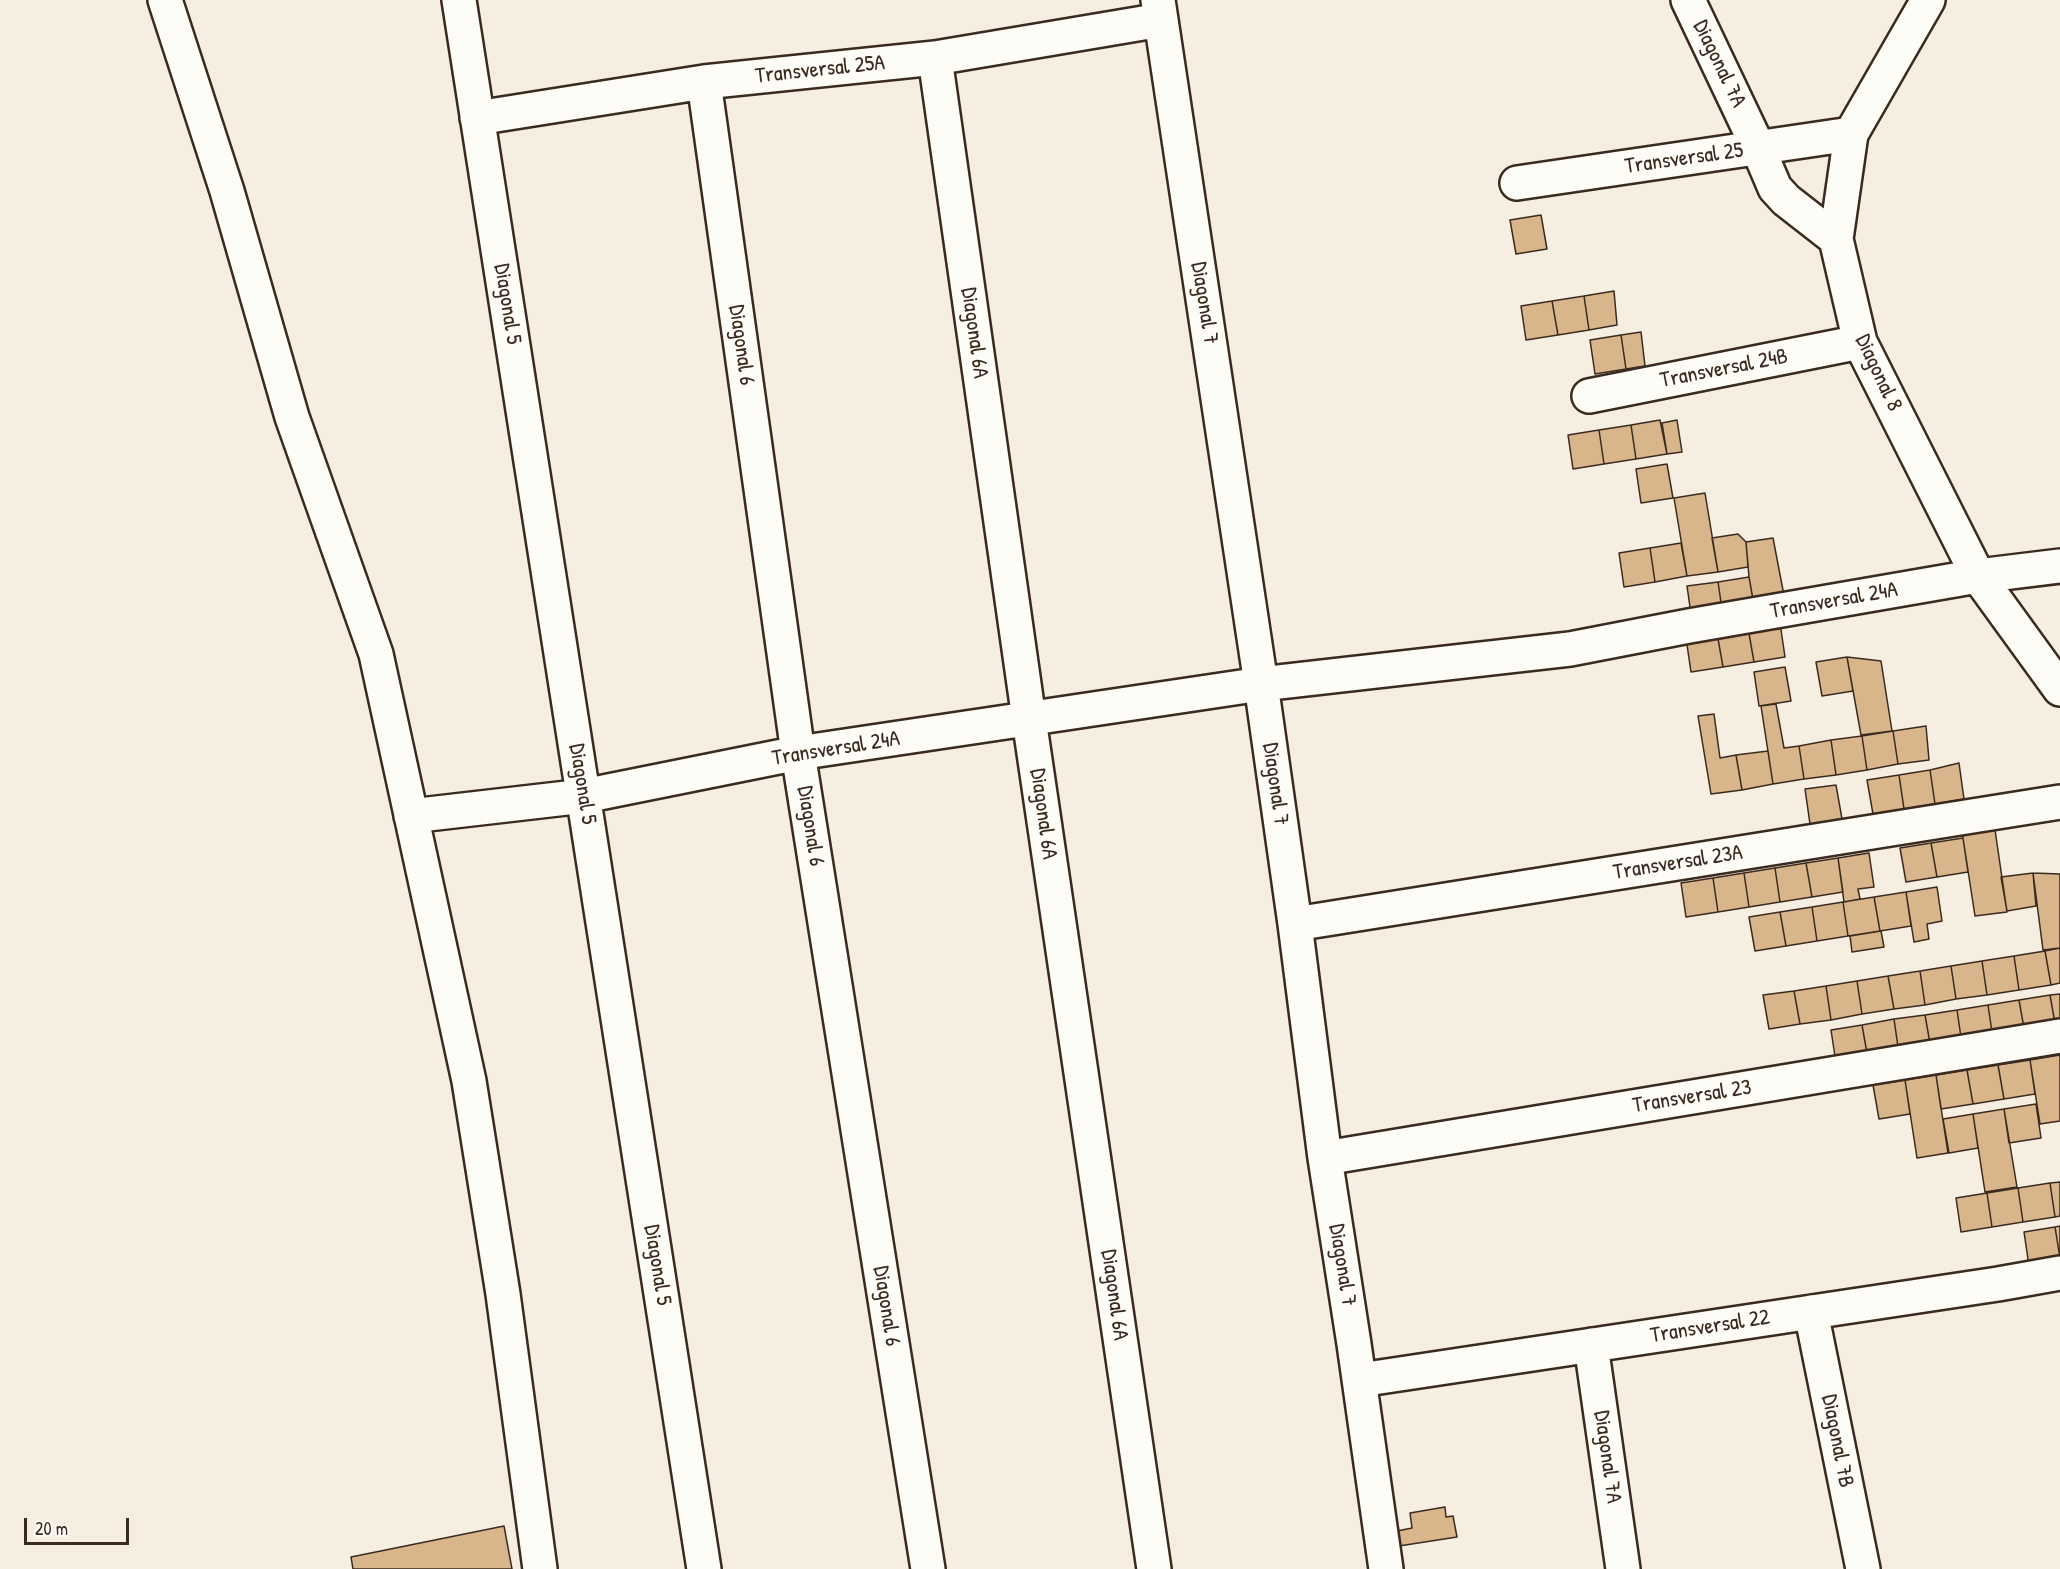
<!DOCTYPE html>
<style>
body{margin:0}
#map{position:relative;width:2060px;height:1569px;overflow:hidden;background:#f6eee1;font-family:"Patrick Hand",sans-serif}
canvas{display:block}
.scale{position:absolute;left:24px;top:1518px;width:105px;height:27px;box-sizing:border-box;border:3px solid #3b2a1e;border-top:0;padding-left:8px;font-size:18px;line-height:21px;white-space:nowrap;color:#3b2a1e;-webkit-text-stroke:4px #fdfcf7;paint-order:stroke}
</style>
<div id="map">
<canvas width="2060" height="1569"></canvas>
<div class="scale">20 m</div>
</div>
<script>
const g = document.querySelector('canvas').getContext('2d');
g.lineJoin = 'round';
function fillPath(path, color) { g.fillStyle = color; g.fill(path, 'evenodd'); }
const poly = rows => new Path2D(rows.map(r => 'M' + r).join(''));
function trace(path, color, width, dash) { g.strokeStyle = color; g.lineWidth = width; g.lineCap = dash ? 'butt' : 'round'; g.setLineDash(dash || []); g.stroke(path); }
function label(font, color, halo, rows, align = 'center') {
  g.font = font + ' "Patrick Hand",sans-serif'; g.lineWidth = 4.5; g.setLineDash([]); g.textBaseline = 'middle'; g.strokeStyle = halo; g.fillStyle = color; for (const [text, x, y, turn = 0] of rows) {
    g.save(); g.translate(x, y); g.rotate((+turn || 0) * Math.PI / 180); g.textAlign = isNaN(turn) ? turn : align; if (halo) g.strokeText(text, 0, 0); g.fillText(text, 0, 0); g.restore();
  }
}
const building = poly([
 [1541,215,1547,249,1516,254,1510,220,1541,215],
 [1614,291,1617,325,1589,330,1584,296,1614,291],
 [1584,296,1589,330,1558,335,1552,301,1584,296],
 [1552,301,1558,335,1526,340,1521,306,1552,301],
 [1641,332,1645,366,1626,369,1621,335,1641,332],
 [1621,335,1626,369,1595,374,1590,340,1621,335],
 [1660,420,1667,454,1636,459,1631,425,1660,420],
 [1677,420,1682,452,1667,454,1662,423,1677,420],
 [1631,425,1636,459,1604,464,1599,430,1631,425],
 [1599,430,1604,464,1573,469,1568,435,1599,430],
 [1667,464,1673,498,1641,503,1636,469,1667,464],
 [1705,493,1718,572,1687,576,1674,498,1705,493],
 [1738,534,1746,542,1748,567,1718,572,1712,538,1738,534],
 [1773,538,1786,606,1755,611,1749,577,1746,542,1773,538],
 [1681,543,1687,576,1655,582,1650,548,1681,543],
 [1650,548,1655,582,1624,587,1619,553,1650,548],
 [1749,577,1755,611,1723,616,1718,582,1749,577],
 [1718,582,1723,616,1692,621,1687,586,1718,582],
 [1780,623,1785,657,1754,662,1748,628,1780,623],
 [1748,628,1754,662,1723,667,1717,633,1748,628],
 [1717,633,1723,667,1691,672,1686,638,1717,633],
 [1847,657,1881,661,1892,731,1861,735,1847,657],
 [1847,657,1853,691,1822,696,1816,662,1847,657],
 [1785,667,1791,701,1759,706,1754,672,1785,667],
 [1776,704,1784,748,1799,746,1804,779,1773,784,1761,706,1776,704],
 [1714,714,1720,758,1736,755,1742,790,1711,794,1698,716,1714,714],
 [1926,726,1929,760,1898,764,1893,731,1926,726],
 [1893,731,1898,764,1867,770,1862,736,1893,731],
 [1862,736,1867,770,1836,775,1831,740,1862,736],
 [1831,740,1836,775,1804,779,1799,746,1831,740],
 [1768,751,1773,784,1742,790,1736,755,1768,751],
 [1959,763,1964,799,1935,804,1930,770,1959,763],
 [1930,770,1935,804,1904,809,1899,775,1930,770],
 [1899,775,1904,809,1873,814,1867,780,1899,775],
 [1836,785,1842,819,1810,824,1805,789,1836,785],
 [1994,823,2007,912,1975,916,1961,825,1994,823],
 [1963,838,1968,872,1937,877,1931,843,1963,838],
 [1931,843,1937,877,1906,882,1900,848,1931,843],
 [1869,853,1874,887,1858,889,1860,899,1844,902,1838,858,1869,853],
 [1838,858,1843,892,1812,897,1806,863,1838,858],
 [1806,863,1812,897,1780,902,1775,868,1806,863],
 [1775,868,1780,902,1749,907,1744,873,1775,868],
 [1744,873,1749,907,1718,912,1713,878,1744,873],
 [2033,873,2060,874,2060,948,2043,950,2033,873],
 [2033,873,2036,906,2007,911,2001,877,2033,873],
 [1713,878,1718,912,1686,917,1681,883,1713,878],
 [1937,887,1942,921,1927,924,1929,939,1914,942,1906,892,1937,887],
 [1906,892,1911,926,1880,931,1874,897,1906,892],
 [1874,897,1880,931,1848,936,1843,902,1874,897],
 [1843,902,1848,936,1817,941,1812,907,1843,902],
 [1812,907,1817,941,1786,946,1780,912,1812,907],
 [1780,912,1786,946,1755,951,1749,917,1780,912],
 [1881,931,1884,947,1852,952,1850,936,1881,931],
 [2060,948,2060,983,2051,985,2045,951,2060,948],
 [2045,951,2051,985,2019,990,2014,956,2045,951],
 [2014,956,2019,990,1987,995,1982,961,2014,956],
 [1982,961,1987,995,1956,999,1951,966,1982,961],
 [1951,966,1956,999,1925,1005,1920,971,1951,966],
 [1920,971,1925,1005,1894,1009,1888,976,1920,971],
 [1888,976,1894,1009,1862,1014,1857,981,1888,976],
 [1857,981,1862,1014,1831,1020,1826,986,1857,981],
 [1826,986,1831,1020,1800,1024,1794,991,1826,986],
 [1794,991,1800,1024,1769,1029,1763,995,1794,991],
 [2060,994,2060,1028,2056,1029,2050,995,2060,994],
 [2050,995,2056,1029,2025,1034,2019,1000,2050,995],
 [2019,1000,2025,1034,1993,1039,1988,1005,2019,1000],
 [1988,1005,1993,1039,1962,1044,1957,1010,1988,1005],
 [1957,1010,1962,1044,1931,1049,1925,1015,1957,1010],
 [1925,1015,1931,1049,1899,1054,1894,1019,1925,1015],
 [1894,1019,1899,1054,1868,1059,1862,1025,1894,1019],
 [1862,1025,1868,1059,1836,1063,1831,1030,1862,1025],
 [2060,1055,2060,1121,2040,1124,2030,1060,2060,1055],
 [2030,1060,2035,1094,2004,1099,1998,1065,2030,1060],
 [1998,1065,2004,1099,1973,1104,1967,1070,1998,1065],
 [1967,1070,1973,1104,1941,1109,1936,1075,1967,1070],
 [1936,1075,1948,1153,1917,1158,1905,1080,1936,1075],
 [1905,1080,1910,1114,1879,1119,1873,1085,1905,1080],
 [2036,1104,2041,1138,2009,1143,2004,1109,2036,1104],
 [2004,1109,2017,1187,1985,1192,1973,1114,2004,1109],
 [1973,1114,1978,1148,1949,1153,1943,1119,1973,1114],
 [2060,1182,2060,1216,2055,1217,2050,1183,2060,1182],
 [2050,1183,2055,1217,2023,1222,2018,1188,2050,1183],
 [2018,1188,2023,1222,1992,1227,1987,1193,2018,1188],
 [1987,1193,1992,1227,1961,1232,1956,1198,1987,1193],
 [2060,1226,2060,1258,2055,1227,2060,1226],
 [2055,1227,2060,1258,2029,1266,2024,1232,2055,1227],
 [1445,1507,1446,1517,1453,1516,1457,1537,1399,1546,1397,1531,1412,1528,1410,1513,1445,1507],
 [504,1526,512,1569,353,1569,351,1557,504,1526]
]);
fillPath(building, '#d9b58b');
trace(building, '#3b2a1e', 1.5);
const minor = poly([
 [165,0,227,191,292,417,376,654,469,1081,503,1294,540,1569],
 [459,0,704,1569],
 [1158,0,1261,684,1295,924,1325,1158,1354,1344,1386,1569],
 [1688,0,1755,141,1775,188,1786,200,1836,239],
 [1928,0,1851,134,1836,239,1860,342,1978,576,2060,689],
 [935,58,1029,719,1154,1569],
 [704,82,798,753,928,1569],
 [477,118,704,82,935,58,1161,20],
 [1517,183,1851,134],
 [1589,396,1860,342],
 [411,816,584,796,798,753,1261,684,1570,649,1689,626,1978,576,2060,566],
 [1295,924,2060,802],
 [1325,1158,2060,1036],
 [1811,1312,1863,1569],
 [1591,1345,1623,1569],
 [1360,1380,1998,1284,2060,1273]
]);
trace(minor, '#3b2a1e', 38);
trace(minor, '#fdfcf7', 33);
label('22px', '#3b2a1e', '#fdfcf7', [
 ["Diagonal 7A",1719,64,64],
 ["Transversal 25A",820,70,-6],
 ["Transversal 25",1684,159,-8],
 ["Diagonal 7",1204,303,81],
 ["Diagonal 5",507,304,81],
 ["Diagonal 6A",974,333,82],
 ["Diagonal 6",741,345,82],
 ["Transversal 24B",1724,369,-11],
 ["Diagonal 8",1878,373,65],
 ["Transversal 24A",1834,601,-10],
 ["Transversal 24A",836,749,-9],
 ["Diagonal 5",582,784,81],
 ["Diagonal 7",1275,784,82],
 ["Diagonal 6A",1043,814,82],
 ["Diagonal 6",810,826,81],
 ["Transversal 23A",1678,863,-9],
 ["Transversal 23",1692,1097,-9],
 ["Diagonal 5",657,1265,81],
 ["Diagonal 7",1342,1265,81],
 ["Diagonal 6A",1114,1295,82],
 ["Diagonal 6",886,1306,81],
 ["Transversal 22",1710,1327,-9],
 ["Diagonal 7B",1837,1441,79],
 ["Diagonal 7A",1607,1457,82]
]);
</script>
